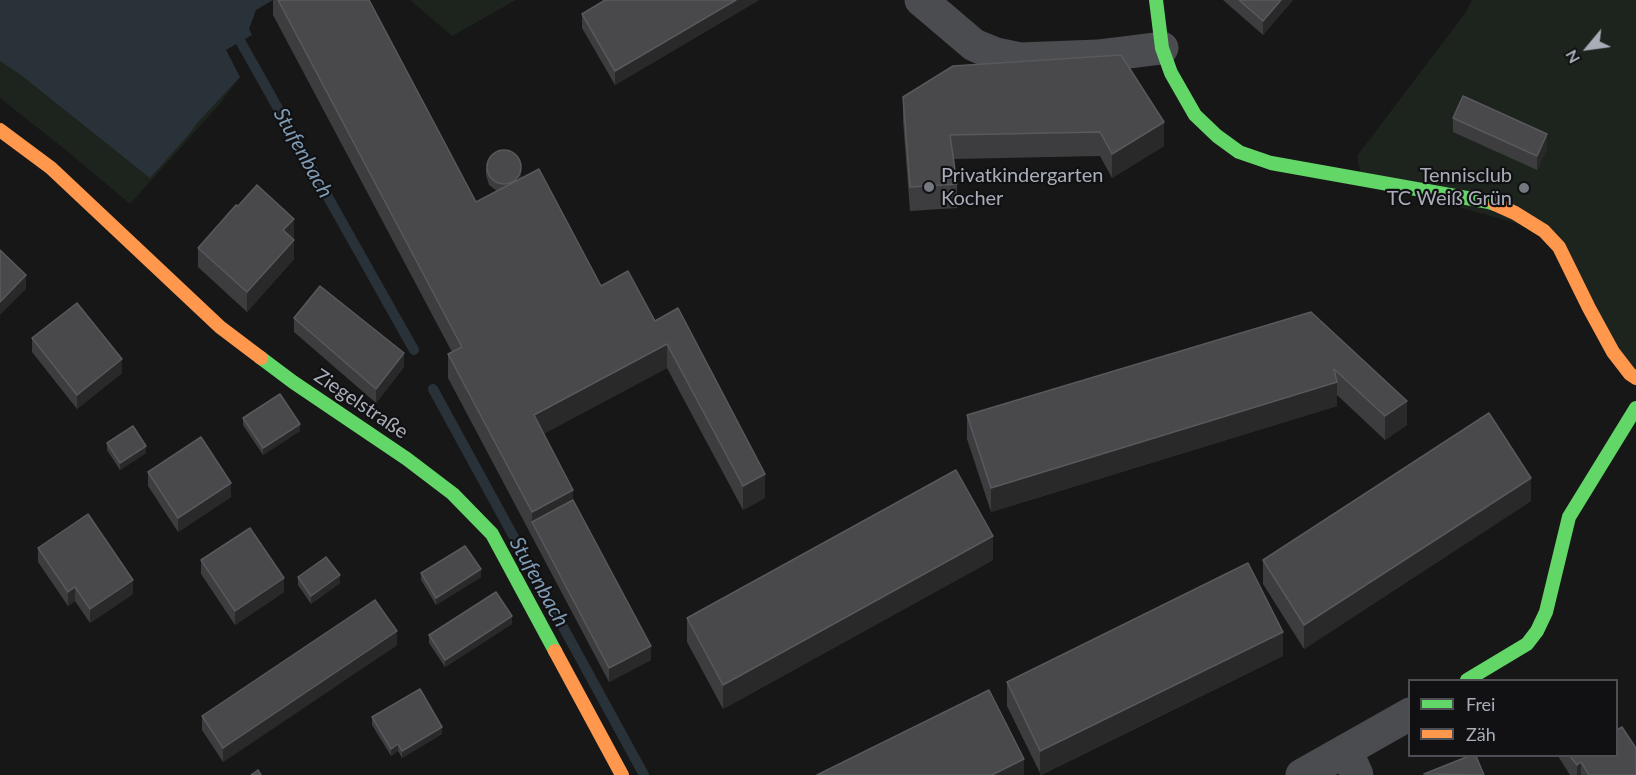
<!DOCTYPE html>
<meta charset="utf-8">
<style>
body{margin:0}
#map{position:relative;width:1636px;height:775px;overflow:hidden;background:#171717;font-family:Lato,sans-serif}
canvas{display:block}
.legend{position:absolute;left:1408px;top:679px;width:210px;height:78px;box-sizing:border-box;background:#111113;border:2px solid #4d4f55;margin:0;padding:8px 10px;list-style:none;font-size:18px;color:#a8adb8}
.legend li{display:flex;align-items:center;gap:12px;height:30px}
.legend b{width:30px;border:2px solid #4d4f55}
.north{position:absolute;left:1558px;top:18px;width:60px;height:60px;-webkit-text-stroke:4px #111113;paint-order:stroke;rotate:241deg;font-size:16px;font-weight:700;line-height:24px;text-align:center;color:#a8adb8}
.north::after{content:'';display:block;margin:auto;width:21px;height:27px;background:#a8adb8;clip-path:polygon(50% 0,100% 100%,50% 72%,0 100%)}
</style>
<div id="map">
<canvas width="1636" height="775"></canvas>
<ul class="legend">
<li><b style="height:8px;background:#63d668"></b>Frei</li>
<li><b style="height:8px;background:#ff974d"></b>Zäh</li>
</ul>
<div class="north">N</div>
</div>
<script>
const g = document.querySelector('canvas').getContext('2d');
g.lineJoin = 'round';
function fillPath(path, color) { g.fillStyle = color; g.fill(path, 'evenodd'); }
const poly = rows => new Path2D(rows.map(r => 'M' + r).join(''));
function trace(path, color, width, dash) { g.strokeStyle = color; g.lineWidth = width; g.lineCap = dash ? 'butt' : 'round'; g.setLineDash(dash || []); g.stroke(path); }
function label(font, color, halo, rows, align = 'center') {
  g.font = font + ' Lato,sans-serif'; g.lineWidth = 4.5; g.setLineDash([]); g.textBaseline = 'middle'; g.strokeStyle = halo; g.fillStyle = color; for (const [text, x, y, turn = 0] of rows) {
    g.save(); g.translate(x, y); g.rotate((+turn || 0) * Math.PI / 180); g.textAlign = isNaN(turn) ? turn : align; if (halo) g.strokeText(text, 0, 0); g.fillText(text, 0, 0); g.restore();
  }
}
fillPath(poly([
 [0,0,256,10,219,38,240,77,218,106,130,204,67,151,0,98],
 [410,0,516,0,452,36],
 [1472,0,1636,0,1636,378,1544,231,1362,180,1357,156,1466,12]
]), '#1d241e');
fillPath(poly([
 [0,0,273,0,256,10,249,29,252,35,226,50,240,77,197,123,190,133,150,178,21,75,0,61]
]), '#2a3239');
trace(poly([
 [231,34,239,39,414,350],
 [433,389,644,775]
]), '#2a3239', 10);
trace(poly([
 [921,0,974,45,996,54,1020,59,1098,56,1162,48],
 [1346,750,1357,775],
 [1302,775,1410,714]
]), '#4b4c50', 33);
trace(poly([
 [1156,0,1162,48,1171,73,1195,115,1217,136,1239,152,1271,163,1489,202,1495,204],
 [261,358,293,382,407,459,453,494,492,534,555,651],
 [1467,680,1527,644,1537,631,1546,612,1569,517,1636,408]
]), '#63d668', 14);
trace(poly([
 [0,130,51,168,220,327,261,358],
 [1495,204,1515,213,1544,231,1559,247,1589,308,1613,352,1630,374,1636,378],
 [555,651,622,775]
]), '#ff974d', 14);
fillPath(poly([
 [273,0,278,0,476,202,497,191,489,185,486,175,486,168,521,177,520,179,601,286,655,321,765,498,743,510,667,368,543,434,573,500,651,660,609,682,448,378,448,354,452,352,273,15],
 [605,0,759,0,615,85,582,28,582,14],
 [1223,0,1293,0,1263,35],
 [953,66,1164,146,1112,178,1100,156,954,159,957,184,957,208,910,211,903,121,903,97],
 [1453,118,1547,148,1537,170,1453,132],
 [294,238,294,259,247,312,198,267,198,248],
 [1311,312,1407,425,1385,440,1337,395,1337,406,991,512,967,439,967,415],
 [294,318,404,367,376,403,294,332],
 [32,338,122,373,77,409,32,352],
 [243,418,300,431,263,455,243,425],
 [107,443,146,453,120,470,107,450],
 [148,472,231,497,178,532,148,486],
 [1531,501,1304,649,1263,584,1263,560],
 [38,548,133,594,90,623,75,601,68,606,38,562],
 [201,560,284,592,235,625,201,574],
 [993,560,723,709,687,642,687,618],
 [421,573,481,577,436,605,421,580],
 [298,577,340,583,311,604,298,585],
 [512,624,445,667,429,643,429,635],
 [397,645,223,762,202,730,202,716],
 [1283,656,1041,775,1007,706,1007,682],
 [372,717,442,734,402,758,398,751,391,756,372,725],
 [1558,756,1617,756,1636,775,1570,775]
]), '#3d3d3f');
fillPath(poly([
 [736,0,759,0,615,85,615,71],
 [1281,0,1293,0,1263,35,1263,21],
 [1164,122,1164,146,1112,178,1112,154],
 [1547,134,1547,148,1537,170,1537,156],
 [521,170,521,177,517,186,507,192,507,184],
 [294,219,294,238,283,249,283,230],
 [294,240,294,259,247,312,247,292],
 [26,275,26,289,0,315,0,302],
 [667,344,667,368,534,439,534,415],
 [404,353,404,367,376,403,376,389],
 [122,359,122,373,77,409,77,395],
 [1337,382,1337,406,991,512,991,488],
 [1407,401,1407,425,1385,440,1385,416],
 [300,424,300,431,263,455,263,448],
 [146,446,146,453,120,470,120,463],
 [765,474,765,498,743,510,743,486],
 [1531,478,1531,501,1304,649,1304,625],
 [231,483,231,497,178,532,178,518],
 [573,490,573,514,532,522,532,512],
 [993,536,993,560,723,709,723,685],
 [481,569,481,577,436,605,436,598],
 [340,575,340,583,311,604,311,596],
 [284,578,284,592,235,625,235,611],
 [133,580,133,594,90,623,90,609],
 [75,587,75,601,68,606,68,592],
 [512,616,512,624,445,667,445,660],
 [397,631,397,645,223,762,223,748],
 [1283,632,1283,656,1040,775,1040,751],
 [651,646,651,660,609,682,609,668],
 [442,727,442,734,402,758,402,751],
 [398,744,398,751,391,756,391,749],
 [1024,759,1024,775,992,775],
 [1581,762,1581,775,1577,775,1577,765]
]), '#29292a');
const building = poly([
 [278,0,369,0,476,202,539,169,601,286,628,271,655,321,678,308,765,474,743,486,667,344,534,415,573,490,532,512,448,354,462,347,278,0],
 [605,0,736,0,615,71,582,14,605,0],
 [1239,0,1281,0,1263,21,1239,0],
 [1121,55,1164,122,1112,154,1100,132,950,135,957,184,910,187,903,97,953,66,1121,55],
 [1463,96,1547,134,1537,156,1453,118,1463,96],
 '487 167a17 17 0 1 1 34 0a17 17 0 1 1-34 0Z',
 [257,185,294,219,283,230,294,240,247,292,198,248,236,205,238,206,257,185],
 [0,250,26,275,0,302,0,250],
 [320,286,404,353,376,389,294,318,320,286],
 [77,303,122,359,77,395,32,338,77,303],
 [1311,312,1407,401,1385,416,1334,369,1337,382,991,488,967,415,1311,312],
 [280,394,300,424,263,448,243,418,280,394],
 [1489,413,1531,478,1304,625,1263,560,1489,413],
 [133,426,146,446,120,463,107,443,133,426],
 [201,437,231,483,178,518,148,472,201,437],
 [956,470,993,536,723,685,687,618,956,470],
 [573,500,651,646,609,668,532,522,573,500],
 [88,514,133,580,90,609,75,587,68,592,38,548,88,514],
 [250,528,284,578,235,611,201,560,250,528],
 [465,546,481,569,436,598,421,573,465,546],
 [326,557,340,575,311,596,298,577,326,557],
 [1248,563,1283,632,1040,751,1007,682,1248,563],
 [496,592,512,616,445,660,429,635,496,592],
 [375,600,397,631,223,748,202,716,375,600],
 [420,689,442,727,402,751,398,744,391,749,372,717,420,689],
 [989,690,1024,759,992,775,817,775,989,690],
 [1622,727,1636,748,1636,775,1589,775,1581,762,1577,765,1570,756,1617,756,1617,730,1622,727],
 [1469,756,1476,756,1484,775,1424,774,1469,756],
 [258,770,261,775,251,775,258,770]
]);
fillPath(building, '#49494c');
trace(building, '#58595d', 1.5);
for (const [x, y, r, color] of [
 [929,187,6,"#757880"],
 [1524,188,6,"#757880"]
]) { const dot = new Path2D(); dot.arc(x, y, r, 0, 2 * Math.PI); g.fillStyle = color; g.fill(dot); trace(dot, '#111113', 2); }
label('20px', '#a8adb8', '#111113', [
 ["Privatkindergarten",941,176],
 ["Kocher",941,199],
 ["Tennisclub",1512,176,"right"],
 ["TC Weiß Grün",1512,199,"right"]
], 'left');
label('20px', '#a8adb8', '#111113', [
 ["Ziegelstraße",361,404,34]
]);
label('italic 21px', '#7f9bb3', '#111113', [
 ["Stufenbach",303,153,61],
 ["Stufenbach",539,582,61]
]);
</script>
